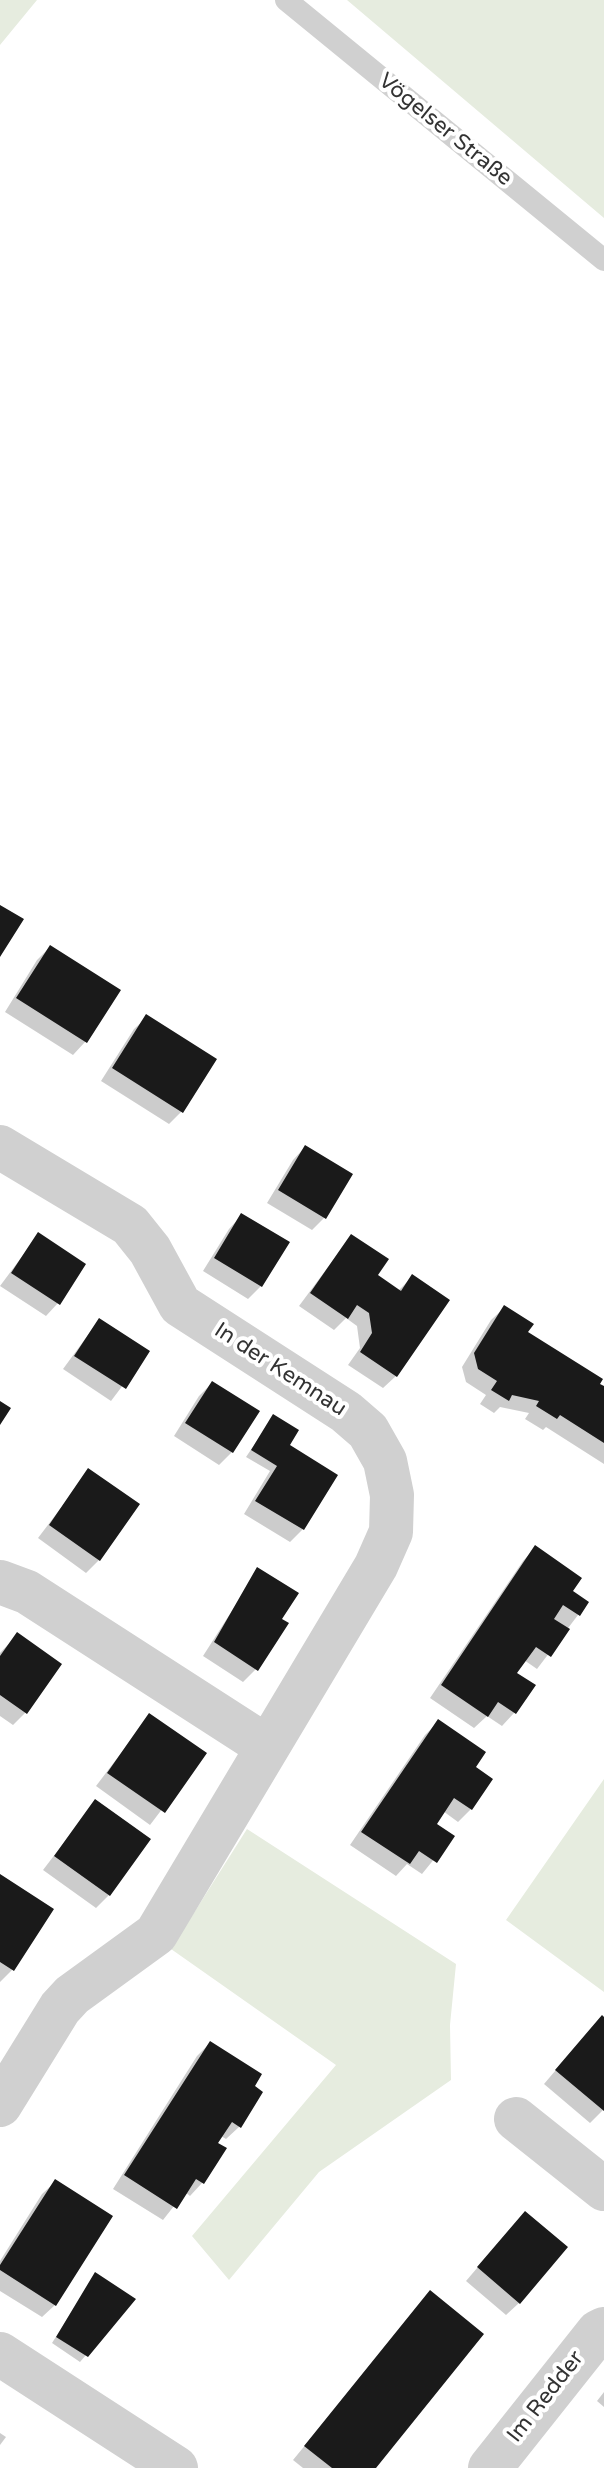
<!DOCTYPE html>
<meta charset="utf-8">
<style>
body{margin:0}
canvas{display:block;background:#fff}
</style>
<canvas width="604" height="2468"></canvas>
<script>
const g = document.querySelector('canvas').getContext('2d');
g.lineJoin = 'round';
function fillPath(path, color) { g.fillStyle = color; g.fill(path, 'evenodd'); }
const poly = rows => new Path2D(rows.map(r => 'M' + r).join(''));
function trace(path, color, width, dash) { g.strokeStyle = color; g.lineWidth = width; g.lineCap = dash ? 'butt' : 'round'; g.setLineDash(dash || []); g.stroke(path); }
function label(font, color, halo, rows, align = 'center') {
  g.font = font + ' "Varela Round",sans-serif'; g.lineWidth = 8; g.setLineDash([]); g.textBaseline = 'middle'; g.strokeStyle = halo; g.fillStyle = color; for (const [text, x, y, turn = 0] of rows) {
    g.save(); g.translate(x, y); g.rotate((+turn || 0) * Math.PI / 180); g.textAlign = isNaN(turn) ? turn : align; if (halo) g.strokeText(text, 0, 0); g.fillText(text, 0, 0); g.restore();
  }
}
fillPath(poly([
 [0,0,37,0,0,45],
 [347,0,604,0,604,218],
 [604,1779,604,1992,506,1920],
 [247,1829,456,1964,450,2025,451,2080,319,2172,229,2280,192,2236,336,2065,171,1949]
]), '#e6ecdf');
fillPath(poly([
 [50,947,118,990,85,1042,73,1055,5,1012,37,960],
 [147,1017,182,1111,169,1124,101,1081,134,1029],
 [305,1147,324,1218,312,1230,267,1203,293,1160],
 [241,1216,261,1286,248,1299,203,1271,229,1229],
 [38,1235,58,1303,46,1316,0,1286],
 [351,1236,375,1276,398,1291,412,1277,396,1376,383,1388,348,1365,360,1348,357,1326,346,1318,334,1330,299,1306],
 [504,1308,526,1333,604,1389,604,1464,546,1427,543,1430,525,1419,529,1413,500,1407,494,1413,480,1404,486,1395,466,1382,462,1367,491,1320],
 [99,1320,148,1352,111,1401,63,1369],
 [212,1383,232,1452,219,1465,174,1436,199,1396],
 [273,1417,303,1529,290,1542,244,1514,270,1471,246,1457],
 [89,1471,99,1560,86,1573,38,1538],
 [535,1548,571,1592,578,1615,537,1669,524,1660,515,1674,533,1686,514,1713,502,1726,487,1716,474,1728,430,1698,523,1561],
 [258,1570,279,1619,256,1669,243,1682,203,1656],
 [17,1635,25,1713,13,1725,0,1716,0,1653],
 [150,1715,204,1754,150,1825,96,1786],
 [438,1722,473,1767,471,1809,458,1822,443,1811,434,1825,452,1837,422,1874,407,1864,396,1876,350,1845,425,1735],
 [95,1802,109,1895,96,1908,43,1870],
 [0,1876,12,1970,0,1982],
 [604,2020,604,2109,590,2123,544,2084,589,2031],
 [210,2043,261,2092,239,2127,226,2139,221,2136,202,2183,190,2196,185,2192,163,2220,113,2189,197,2056],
 [55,2182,55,2305,42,2317,0,2291,0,2261,42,2194],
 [513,2226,519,2303,506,2315,466,2281],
 [95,2275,86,2355,80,2362,52,2343],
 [430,2293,374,2468,303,2468,293,2460],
 [604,2392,604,2407,597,2401],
 [0,2433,6,2437,0,2445]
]), '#0003');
fillPath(poly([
 [0,905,24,919,0,957],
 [50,945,121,990,87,1043,16,998],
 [146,1014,217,1059,183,1113,112,1068],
 [305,1145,353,1174,326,1219,278,1190],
 [241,1213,290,1242,262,1287,214,1258],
 [38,1232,86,1264,60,1305,11,1273],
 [351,1234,389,1259,378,1275,401,1291,412,1274,450,1300,397,1377,360,1352,372,1333,369,1313,357,1305,348,1319,310,1293],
 [504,1305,534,1324,528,1332,603,1379,600,1384,604,1386,604,1443,560,1415,557,1419,536,1406,539,1401,512,1395,509,1401,491,1390,497,1381,478,1369,474,1353],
 [99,1318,150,1351,126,1389,74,1356],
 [212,1381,260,1411,233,1453,185,1423],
 [0,1401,11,1408,0,1425],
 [273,1414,299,1430,290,1445,338,1475,304,1530,255,1501,277,1466,251,1450],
 [88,1468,140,1504,100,1561,49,1525],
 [535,1545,582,1578,573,1591,589,1602,580,1616,563,1605,554,1619,570,1629,551,1657,536,1647,517,1673,536,1685,516,1714,498,1702,488,1717,441,1685],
 [257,1567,299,1593,282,1619,289,1623,258,1671,214,1642],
 [17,1632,62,1664,27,1714,0,1695,0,1656],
 [149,1713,207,1753,165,1813,107,1773],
 [438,1719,486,1752,476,1767,493,1779,472,1810,454,1798,437,1824,455,1836,437,1863,419,1851,410,1864,361,1832],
 [95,1799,151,1839,110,1896,54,1856],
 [0,1874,54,1909,14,1971,0,1962],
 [602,2015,604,2017,604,2111,555,2070],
 [210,2041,262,2074,255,2086,263,2092,241,2128,232,2122,218,2143,227,2148,204,2184,196,2179,177,2209,124,2175],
 [55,2179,113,2216,56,2306,0,2270,0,2265],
 [525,2211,568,2247,520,2304,477,2267],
 [95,2272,136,2299,88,2357,56,2337],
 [430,2290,484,2334,376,2468,332,2468,304,2446]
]), '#1a1a1a');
trace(poly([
 [286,0,604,260]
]), '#d0d0d0', 22);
trace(poly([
 [0,1147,130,1225,150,1250,180,1305,346,1412,368,1431,385,1461,392,1495,391,1532,376,1566,156,1934,72,1995,60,2008,0,2105],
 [0,1582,27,1592,266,1746],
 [516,2119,604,2189],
 [0,2354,176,2468],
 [490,2468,598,2332,604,2329]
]), '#d0d0d0', 44);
label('22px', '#333', '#fff', [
 ["Vögelser Straße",445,130,39],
 ["In der Kemnau",280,1370,33],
 ["Im Redder",546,2397,-52]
]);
</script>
